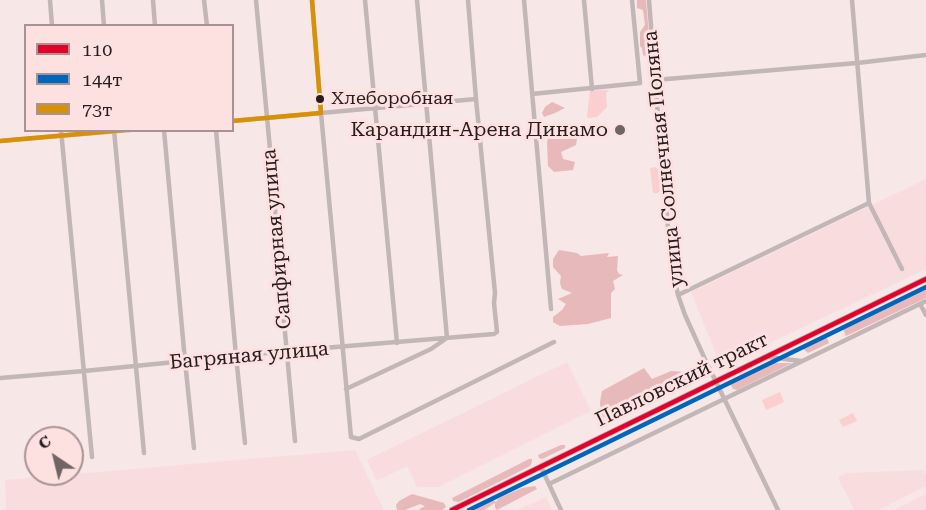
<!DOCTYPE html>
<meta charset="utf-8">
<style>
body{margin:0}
#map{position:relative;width:926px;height:510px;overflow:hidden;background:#f7e7e7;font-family:"Roboto Serif",serif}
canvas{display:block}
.legend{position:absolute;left:24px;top:24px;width:210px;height:108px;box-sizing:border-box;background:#fde1e1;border:2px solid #a79393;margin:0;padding:8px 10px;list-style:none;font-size:18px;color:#271d1d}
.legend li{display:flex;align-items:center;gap:12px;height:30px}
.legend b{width:30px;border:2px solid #a79393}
.north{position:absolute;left:24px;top:426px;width:60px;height:60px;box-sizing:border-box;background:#fde1e1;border:2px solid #a79393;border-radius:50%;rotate:325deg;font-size:16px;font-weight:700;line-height:24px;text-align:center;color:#271d1d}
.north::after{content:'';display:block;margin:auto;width:21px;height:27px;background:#706464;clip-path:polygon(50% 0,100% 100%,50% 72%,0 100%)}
</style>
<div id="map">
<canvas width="926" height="510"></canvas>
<ul class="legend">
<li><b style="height:8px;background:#e4002b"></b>110</li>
<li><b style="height:8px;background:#0065bd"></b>144т</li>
<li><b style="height:8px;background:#d89104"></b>73т</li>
</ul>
<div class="north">С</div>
</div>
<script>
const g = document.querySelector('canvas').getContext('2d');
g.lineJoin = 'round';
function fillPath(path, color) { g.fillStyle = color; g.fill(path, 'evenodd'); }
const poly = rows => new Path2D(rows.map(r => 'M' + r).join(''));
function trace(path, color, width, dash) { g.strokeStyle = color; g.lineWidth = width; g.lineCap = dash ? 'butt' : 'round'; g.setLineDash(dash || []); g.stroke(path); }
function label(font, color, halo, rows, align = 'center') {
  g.font = font + ' "Roboto Serif",serif'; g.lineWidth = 6; g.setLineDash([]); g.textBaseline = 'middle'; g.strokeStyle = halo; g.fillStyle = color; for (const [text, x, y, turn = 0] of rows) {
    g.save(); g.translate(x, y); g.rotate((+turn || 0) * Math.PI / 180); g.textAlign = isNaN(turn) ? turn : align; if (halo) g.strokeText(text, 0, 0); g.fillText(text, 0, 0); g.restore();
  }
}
fillPath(poly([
 [926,179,926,269,721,366,691,292],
 [567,362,591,411,439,487,417,487,407,466,377,481,367,460],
 [355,450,384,510,6,510,5,480],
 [923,470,926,475,926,486,879,510,854,510,838,477,847,473],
 [926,494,926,510,894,510],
 [546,497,552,510,518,510]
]), '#f9ddde');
fillPath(poly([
 [607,90,609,92,606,92,607,107,597,117,588,118,587,116,590,91],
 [656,167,659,171,660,190,658,193,653,193,650,168],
 [780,392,784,402,766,410,762,400],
 [853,413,857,421,843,427,839,420]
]), '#fbced0');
fillPath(poly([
 [637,0,646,0,650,47,650,54,647,57,643,55,642,48,640,46,640,32,645,25,643,10,637,8],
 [552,102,565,108,555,113,544,117,542,113,545,107],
 [568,125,579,126,576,145,561,152,563,159,575,162,573,170,554,172,548,166,547,142,550,132,558,127],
 [559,250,577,253,581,256,609,253,607,257,618,256,617,270,619,274,623,275,613,281,615,289,611,293,611,318,588,324,560,326,553,322,553,317,562,310,566,304,558,299,572,293,562,289,560,283,561,276,553,267,553,259],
 [926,289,926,298,846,336,843,329],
 [826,336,829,343,808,353,802,348],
 [771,363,792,363,737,390,733,389,731,385,732,382],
 [644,368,652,379,671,371,686,372,689,378,613,418,601,417,600,402,602,391],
 [561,445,565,445,565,448,542,459,539,458,538,455],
 [529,459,532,459,532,462,530,466,459,502,453,501,452,498,458,495],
 [535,486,537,489,497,510,495,508,495,503,484,510,468,510,489,499,493,500,496,502,499,498,522,488],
 [412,494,444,503,446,507,442,510,418,510,425,506,420,504,405,510,397,510,396,505,399,501]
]), '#e7b9bb');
trace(poly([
 [50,0,52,26],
 [102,0,104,26],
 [153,0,155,26],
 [204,0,207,26],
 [256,0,273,181,279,267,295,441],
 [312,0,321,113,351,437,359,439,554,342],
 [365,0,397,343],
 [524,0,551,309],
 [584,0,592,89],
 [649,0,657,104,671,261,678,295,685,315,704,357,778,510],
 [852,0,869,203,902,269],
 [655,80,857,63,926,55],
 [532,94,640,83,632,0],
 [232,121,476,99],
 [61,130,92,457],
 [114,130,144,453],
 [164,130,185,361,194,448],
 [216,130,236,356,245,443],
 [0,141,130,130],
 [678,295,869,203],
 [920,304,926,315],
 [768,357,801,361],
 [0,378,84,371,287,351,494,334,497,332,494,303,495,293,476,99,468,0],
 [346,389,431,349,447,338,417,0],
 [541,467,561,510],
 [549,484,926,301]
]), '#c2b6b7', 4.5);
trace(poly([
 [452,510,926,279]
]), '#b3a5a5', 6);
trace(poly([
 [452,510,926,279]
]), '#e4002b', 4.5);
trace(poly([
 [469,510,926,287]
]), '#0065bd', 4.5);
trace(poly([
 [232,121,321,113,312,0],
 [0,141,124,130]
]), '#d89104', 4.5);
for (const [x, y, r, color] of [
 [320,99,5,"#271d1d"],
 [620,130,6,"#706464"]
]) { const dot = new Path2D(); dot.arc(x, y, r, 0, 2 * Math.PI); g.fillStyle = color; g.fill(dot); trace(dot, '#fde1e1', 2); }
label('18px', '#271d1d', '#fde1e1', [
 ["Хлеборобная",331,99]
], 'left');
label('20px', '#271d1d', '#fde1e1', [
 ["Карандин-Арена Динамо",608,130]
], 'right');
label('20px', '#271d1d', '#fde1e1', [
 ["улица Солнечная Поляна",664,159,-96],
 ["Сапфирная улица",277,239,-95],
 ["Багряная улица",249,356,-5],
 ["Павловский тракт",682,380,-26]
]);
</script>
